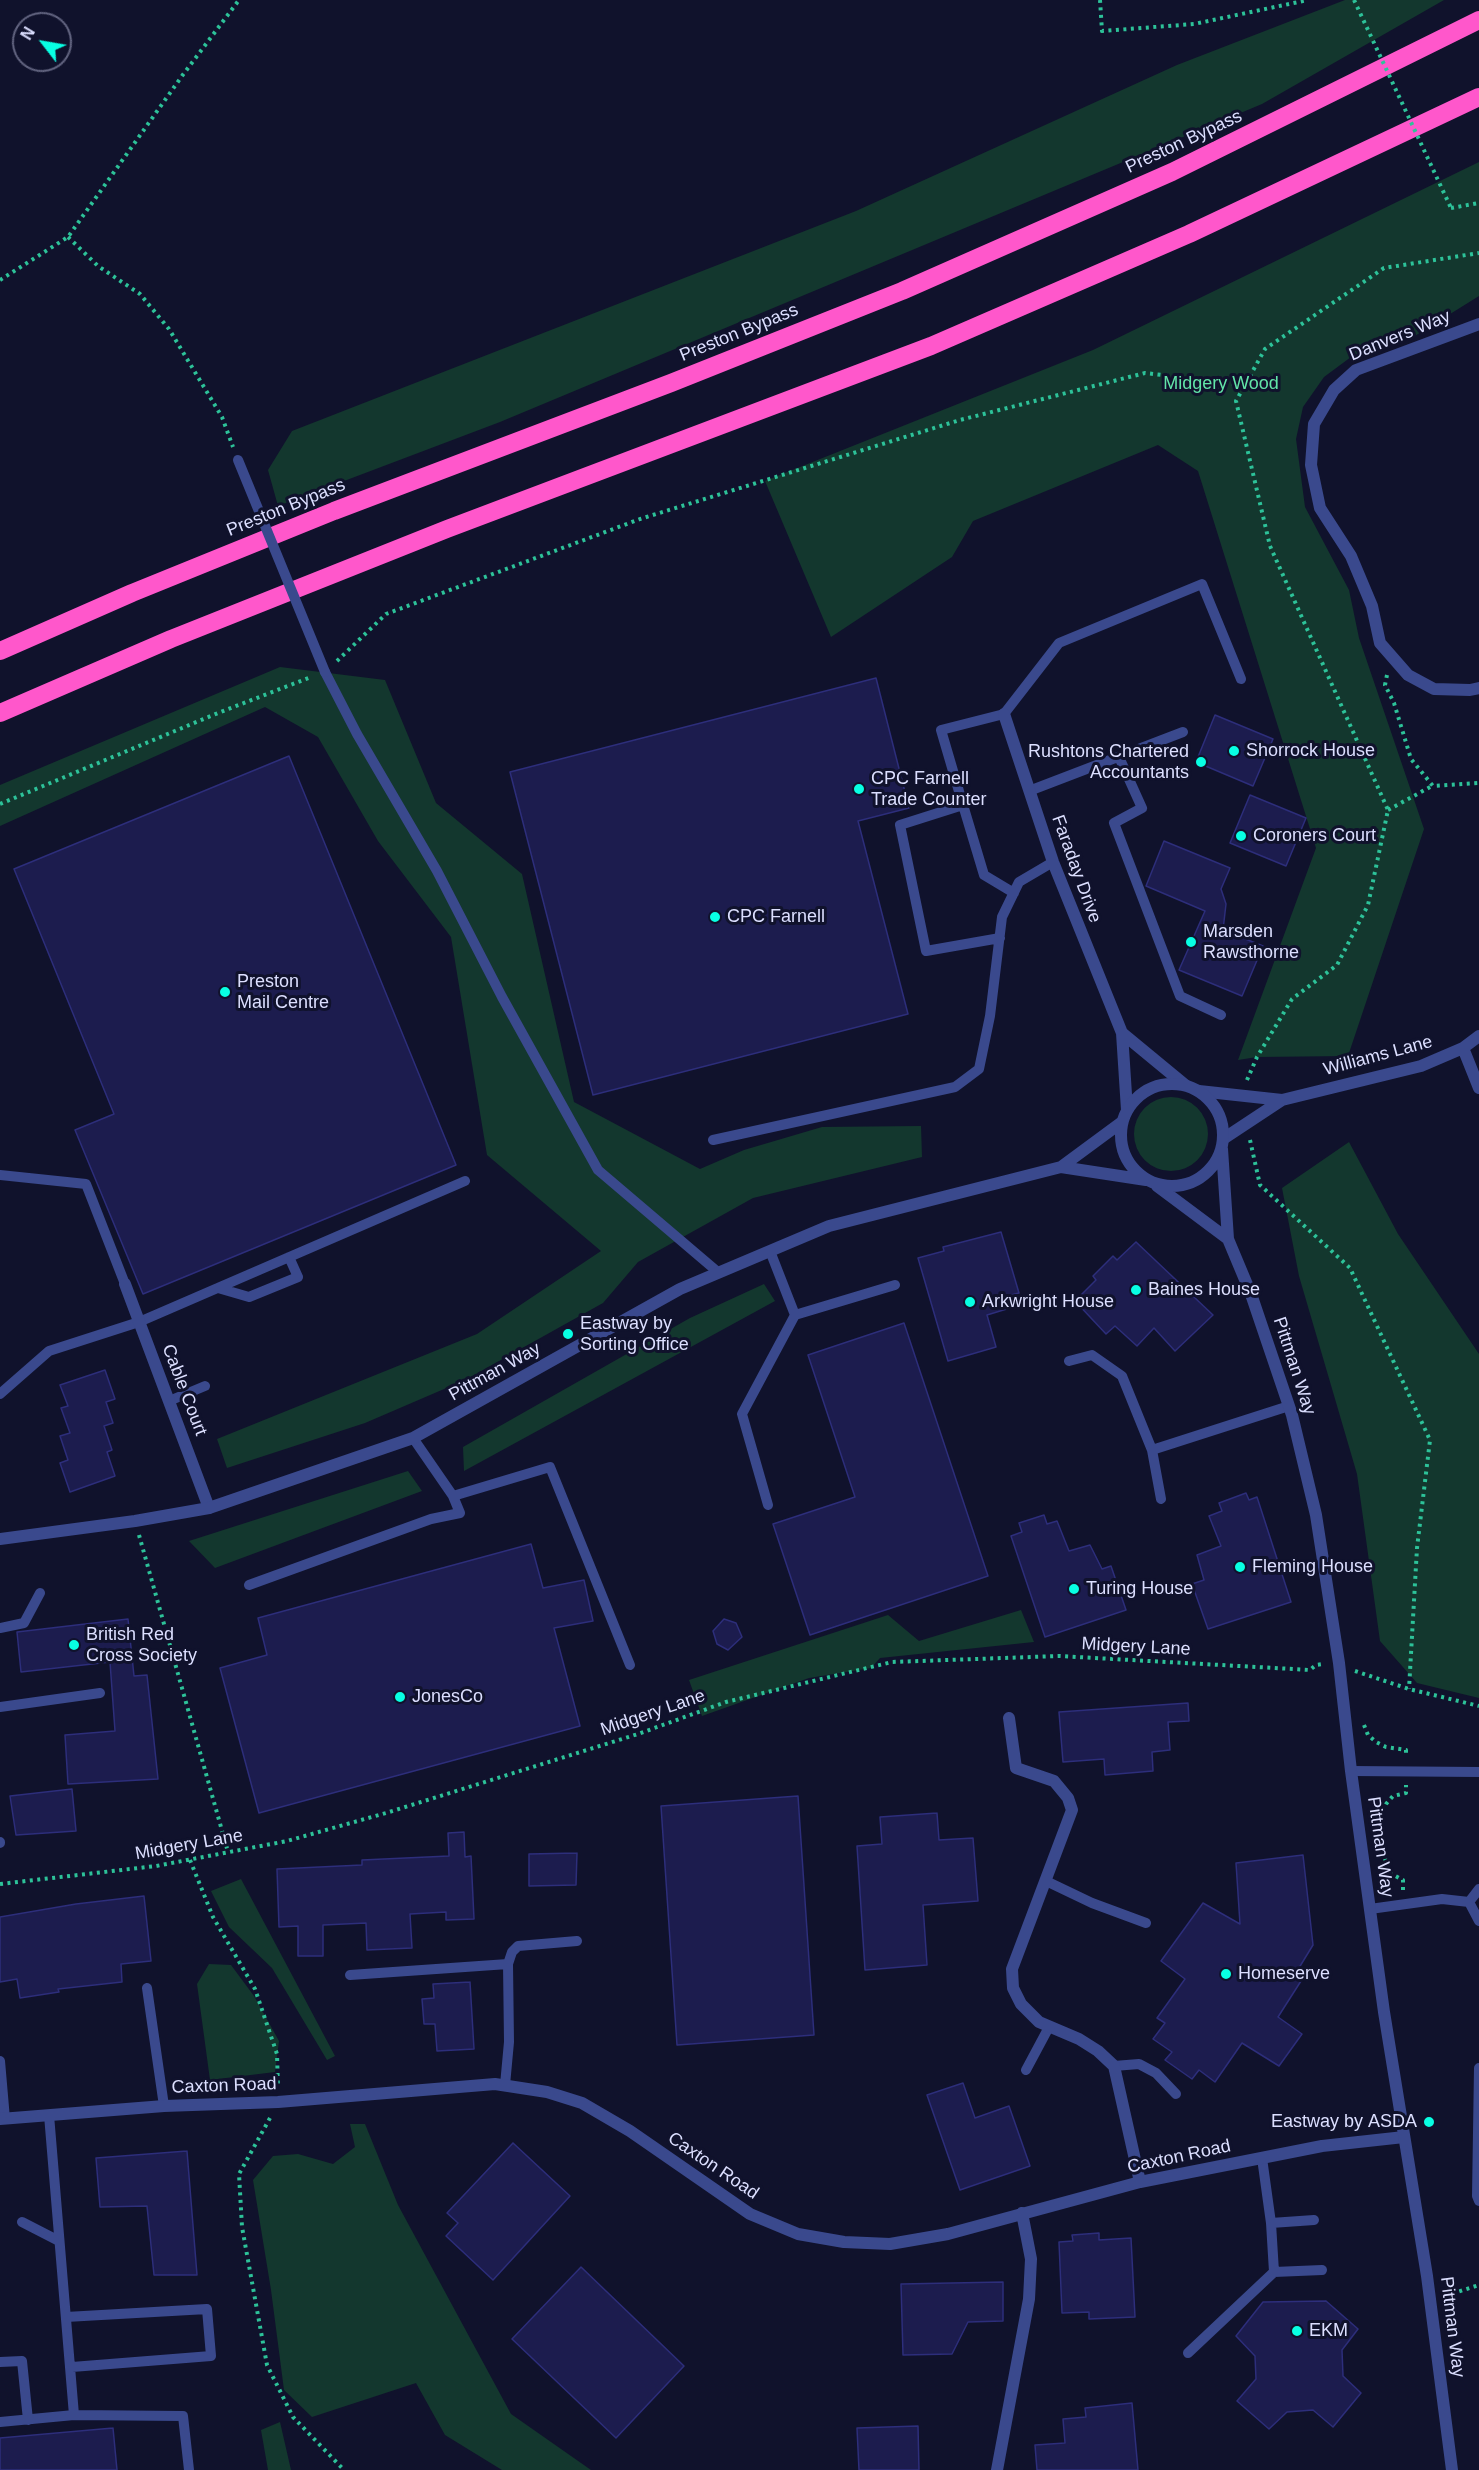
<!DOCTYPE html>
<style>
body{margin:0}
#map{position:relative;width:1479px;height:2470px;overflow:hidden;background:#10122c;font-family:Arial,sans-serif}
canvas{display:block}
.north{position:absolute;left:12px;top:12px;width:60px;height:60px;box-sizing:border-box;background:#10122c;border:2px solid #626480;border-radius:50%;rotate:301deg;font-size:16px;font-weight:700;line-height:24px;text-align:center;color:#dcdfff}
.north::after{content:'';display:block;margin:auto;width:21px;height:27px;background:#08ffe3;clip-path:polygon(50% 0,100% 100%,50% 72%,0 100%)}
</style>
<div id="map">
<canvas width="1479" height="2470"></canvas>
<div class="north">N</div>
</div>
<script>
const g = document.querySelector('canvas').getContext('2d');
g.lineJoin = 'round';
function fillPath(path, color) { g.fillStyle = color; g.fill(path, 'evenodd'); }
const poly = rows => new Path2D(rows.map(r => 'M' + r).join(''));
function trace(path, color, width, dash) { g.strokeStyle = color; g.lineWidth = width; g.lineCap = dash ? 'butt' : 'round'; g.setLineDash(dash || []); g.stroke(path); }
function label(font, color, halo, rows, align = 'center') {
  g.font = font + ' Arial,sans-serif'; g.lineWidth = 6; g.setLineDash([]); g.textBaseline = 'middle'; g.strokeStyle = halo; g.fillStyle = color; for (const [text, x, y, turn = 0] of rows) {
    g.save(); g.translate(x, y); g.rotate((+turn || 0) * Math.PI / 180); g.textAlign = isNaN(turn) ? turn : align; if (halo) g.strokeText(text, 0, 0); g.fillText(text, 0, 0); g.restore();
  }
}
fillPath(poly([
 [1345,0,1444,0,1262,104,500,422,278,506,268,470,292,431,856,211,1177,65],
 [1479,162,1479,296,1410,339,1351,357,1324,377,1303,407,1296,439,1305,507,1349,590,1359,638,1424,829,1348,1056,1257,1057,1238,1060,1316,848,1198,471,1158,445,973,521,952,557,831,637,765,481,1093,350],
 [280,667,385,680,436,803,522,874,574,1102,700,1169,744,1150,822,1127,921,1126,922,1157,753,1198,638,1262,603,1303,465,1380,365,1423,227,1468,217,1439,477,1334,601,1251,487,1155,451,937,378,841,318,737,265,707,0,826,0,785],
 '1134 1134a37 37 0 1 1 74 0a37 37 0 1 1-74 0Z',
 [1349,1142,1398,1234,1479,1354,1479,1698,1417,1683,1380,1641,1357,1474,1299,1276,1282,1188],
 [764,1284,775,1301,464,1471,463,1447,690,1318],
 [408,1471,422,1491,215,1568,189,1541],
 [1021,1610,1034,1642,880,1658,871,1668,809,1678,702,1716,689,1680,888,1615,919,1641],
 [241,1879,335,2056,327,2060,272,1968,229,1927,211,1891],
 [209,1964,231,1965,254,1996,279,2041,275,2072,210,2080,197,1984],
 [350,2124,365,2124,398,2205,511,2414,591,2470,502,2470,445,2435,416,2383,312,2417,284,2390,271,2290,253,2180,273,2156,298,2154,333,2164,355,2147],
 [280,2422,291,2470,268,2470,261,2430]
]), '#13372e');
const building = poly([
 [876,678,909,808,858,821,908,1014,593,1095,510,772,876,678],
 [1215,715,1273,739,1253,786,1196,762,1215,715],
 [289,756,456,1165,143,1294,75,1130,114,1114,14,869,289,756],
 [1250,795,1306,818,1286,866,1230,843,1250,795],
 [1164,841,1230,868,1221,889,1226,904,1223,930,1263,946,1242,996,1179,970,1205,911,1146,886,1164,841],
 [1001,1232,1019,1293,1007,1296,1010,1308,987,1315,996,1347,948,1361,918,1258,944,1251,943,1247,1001,1232],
 [1136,1242,1213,1315,1175,1351,1154,1328,1137,1346,1115,1326,1106,1334,1075,1301,1096,1280,1093,1276,1113,1256,1117,1260,1136,1242],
 [904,1323,988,1576,810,1635,773,1524,855,1497,808,1355,904,1323],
 [105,1370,115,1399,106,1402,113,1423,104,1426,112,1450,107,1452,115,1476,70,1492,60,1463,68,1460,60,1436,70,1433,61,1408,68,1406,60,1385,105,1370],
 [1246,1493,1249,1500,1257,1497,1291,1602,1208,1629,1192,1584,1204,1580,1197,1555,1221,1546,1209,1516,1222,1511,1219,1503,1246,1493],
 [1044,1515,1047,1524,1057,1521,1069,1551,1090,1545,1102,1569,1111,1566,1126,1610,1045,1637,1011,1536,1022,1532,1019,1523,1044,1515],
 [531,1544,543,1588,584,1580,593,1621,554,1628,580,1726,259,1813,220,1668,267,1655,258,1618,531,1544],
 [128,1619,134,1676,147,1675,158,1779,68,1784,65,1735,115,1731,110,1662,21,1672,17,1632,128,1619],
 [724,1619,736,1623,742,1637,728,1650,717,1644,713,1631,724,1619],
 [1188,1703,1189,1721,1168,1722,1170,1750,1152,1752,1153,1771,1105,1775,1104,1759,1063,1762,1059,1712,1188,1703],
 [72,1789,76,1831,16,1835,10,1796,72,1789],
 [798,1796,814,2035,677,2045,661,1806,798,1796],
 [937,1813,939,1840,973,1838,978,1901,923,1905,927,1965,865,1970,857,1846,882,1844,880,1817,937,1813],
 [464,1832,465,1857,471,1856,474,1919,446,1920,446,1912,410,1914,412,1948,367,1950,366,1923,323,1925,323,1956,298,1956,298,1926,279,1927,277,1869,362,1865,362,1860,449,1856,448,1833,464,1832],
 [577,1853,576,1885,529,1886,529,1854,577,1853],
 [1303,1855,1313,1945,1294,1976,1301,1981,1278,2017,1302,2034,1279,2066,1242,2043,1215,2082,1199,2070,1192,2079,1165,2060,1172,2052,1153,2039,1165,2023,1157,2018,1185,1979,1161,1961,1203,1903,1240,1924,1236,1863,1303,1855],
 [144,1896,151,1961,121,1964,122,1982,58,1989,59,1992,20,1998,17,1979,0,1982,0,1917,76,1904,144,1896],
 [470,1982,474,2049,437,2051,435,2024,424,2024,422,1999,434,1998,433,1984,470,1982],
 [963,2083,975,2118,1009,2106,1030,2166,960,2190,927,2095,963,2083],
 [513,2143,570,2196,493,2280,446,2236,458,2223,447,2213,513,2143],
 [187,2151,197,2275,154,2275,147,2206,100,2207,96,2158,187,2151],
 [1099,2233,1099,2240,1131,2238,1135,2317,1089,2319,1089,2312,1062,2313,1059,2242,1073,2241,1072,2235,1099,2233],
 [581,2267,684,2366,616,2438,512,2339,581,2267],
 [1003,2282,1003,2321,968,2322,952,2354,903,2355,901,2284,1003,2282],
 [1326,2301,1358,2329,1342,2350,1343,2376,1361,2393,1333,2427,1313,2410,1287,2412,1269,2429,1237,2401,1256,2379,1255,2356,1236,2336,1263,2302,1326,2301],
 [1132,2403,1138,2470,1037,2470,1035,2445,1065,2443,1063,2419,1086,2417,1085,2408,1132,2403],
 [918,2426,919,2470,859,2470,857,2428,918,2426],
 [113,2428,117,2470,0,2470,0,2438,113,2428]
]);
fillPath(building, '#1c1c4e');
trace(building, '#2d2e7b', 1.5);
trace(poly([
 [1100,0,1102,31,1194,24,1308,0],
 [1451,208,1479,203],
 [68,237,98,266,140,294,169,329,222,417,233,447],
 [0,280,68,237,182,76,239,0],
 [337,661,386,614,640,519,960,420,1145,373,1245,385],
 [1387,675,1385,685,1394,703,1411,759,1433,786,1479,783],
 [0,804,218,713,311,677],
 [1388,810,1432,786],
 [1247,1080,1257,1057,1292,999,1337,965,1368,905,1388,810,1270,546,1236,401,1265,349,1384,268,1479,253],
 [1250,1140,1260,1185,1350,1268,1430,1440,1417,1548,1409,1689],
 [139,1535,228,1852],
 [1355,1671,1409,1689,1479,1706],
 [1364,1725,1368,1735,1376,1742,1386,1747,1406,1750,1406,1756],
 [190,1860,213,1917,255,1989,277,2054,278,2088],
 [0,1884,156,1866,287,1841,386,1813,638,1734,726,1702,892,1662,1059,1656,1310,1670,1316,1665,1323,1664],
 [1403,1890,1403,1880,1388,1872,1378,1826,1379,1817,1386,1804,1393,1796,1406,1793,1406,1785],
 [270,2118,239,2174,242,2227,267,2365,293,2417,344,2470],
 [1445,2296,1479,2285]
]), '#2dc299', 4, [3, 4.5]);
trace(poly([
 [325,672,357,734,437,871,502,997,598,1170,719,1273],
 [1119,757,1142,808,1114,823,1180,996,1221,1015],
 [1029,791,1183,732],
 [963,805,941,730,1004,714,1059,643,1202,584,1241,679],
 [1000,938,926,951,900,825,963,805,984,875,1014,893],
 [713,1140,955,1087,979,1069,990,1016,1002,917,1019,882,1053,862],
 [0,1175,86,1184,125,1284],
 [770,1251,795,1315,895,1285],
 [218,1288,249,1297,298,1277,289,1257],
 [1069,1361,1092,1355,1122,1376,1152,1450,1289,1406],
 [0,1394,49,1351,139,1322,465,1181],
 [169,1401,205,1386],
 [1152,1450,1161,1499],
 [453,1496,550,1467,630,1665],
 [768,1505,742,1414,795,1315],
 [249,1585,431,1519,460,1513,453,1496,413,1438],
 [0,1628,24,1623,40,1593],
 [0,1707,100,1693],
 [1351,1771,1479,1772],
 [0,1842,0,1843],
 [1046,1881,1092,1903,1146,1923],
 [1469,1902,1479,1889],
 [1370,1909,1442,1899,1469,1902,1479,1921],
 [350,1975,508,1964],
 [147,1988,164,2106],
 [0,2061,5,2119],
 [1114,2066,1139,2064,1156,2073,1176,2094],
 [1479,2068,1477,2196,1479,2201],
 [1026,2070,1049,2027],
 [505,2085,509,2042,508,1964,512,1952,518,1946,577,1941],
 [49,2115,74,2415],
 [22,2222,59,2241],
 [1271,2223,1314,2220],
 [1274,2272,1322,2270],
 [66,2317,207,2309,211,2356,72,2367],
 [1188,2353,1274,2272,1271,2223,1262,2158],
 [0,2362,22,2361,28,2420],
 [0,2422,74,2415,183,2416,189,2470]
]), '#3a498d', 10);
trace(poly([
 [1479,324,1356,370,1334,390,1314,424,1311,465,1320,508,1351,556,1372,606,1380,643,1408,675,1434,689,1470,690,1479,688],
 [1004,714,1053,862,1122,1033,1127,1110],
 [1122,1033,1185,1085],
 [1463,1048,1479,1088],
 [1199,1091,1282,1100],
 [1223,1139,1282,1100,1421,1066,1463,1048,1479,1036],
 [125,1284,209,1508],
 [1009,1718,1016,1768,1054,1781,1068,1798,1072,1810,1012,1969,1013,1988,1021,2004,1039,2022,1079,2039,1098,2051,1114,2066,1140,2182],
 [0,2119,164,2106,278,2102,495,2084,547,2092,582,2103,630,2131,750,2214,798,2234,844,2242,890,2244,948,2234,1140,2182,1322,2146,1404,2137],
 [997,2470,1029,2299,1031,2259,1022,2213]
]), '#3a498d', 12);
trace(poly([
 '1121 1135a51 51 0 1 1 102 0a51 51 0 1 1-102 0Z',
 [1222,1149,1228,1239,1251,1294,1292,1415,1316,1515,1339,1663,1351,1771,1384,2012,1427,2276,1452,2470],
 [1061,1167,1146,1180],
 [1157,1186,1228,1239],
 [0,1539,135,1521,209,1508,413,1438,680,1289,829,1226,1061,1167,1122,1122]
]), '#3a498d', 12);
trace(poly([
 [0,651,132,593,334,511,671,383,902,291,1172,172,1479,20],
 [0,713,171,639,447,529,931,346,1189,234,1479,97]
]), '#ff57cb', 18);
trace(poly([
 [1354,0,1451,208]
]), '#2dc299', 4, [3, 4.5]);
trace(poly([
 [238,460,325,672]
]), '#3a498d', 10);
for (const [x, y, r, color] of [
 [1234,751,6,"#08ffe3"],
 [1201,762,6,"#08ffe3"],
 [859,789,6,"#08ffe3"],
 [1241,836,6,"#08ffe3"],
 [715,917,6,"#08ffe3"],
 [1191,942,6,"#08ffe3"],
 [225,992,6,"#08ffe3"],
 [1136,1290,6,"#08ffe3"],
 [970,1302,6,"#08ffe3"],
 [568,1334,6,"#08ffe3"],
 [1240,1567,6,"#08ffe3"],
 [1074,1589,6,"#08ffe3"],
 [74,1645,6,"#08ffe3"],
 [400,1697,6,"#08ffe3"],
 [1226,1974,6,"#08ffe3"],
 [1429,2122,6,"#08ffe3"],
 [1297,2331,6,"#08ffe3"]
]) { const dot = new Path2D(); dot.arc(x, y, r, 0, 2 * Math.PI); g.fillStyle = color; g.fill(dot); trace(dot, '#10122c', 2); }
label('18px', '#dcdfff', '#10122c', [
 ["Preston Bypass",1184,142,-25],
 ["Preston Bypass",739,333,-22],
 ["Danvers Way",1400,336,-22],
 ["Preston Bypass",286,508,-22],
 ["Faraday Drive",1076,869,70],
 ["Williams Lane",1378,1056,-15],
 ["Pittman Way",1294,1366,72],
 ["Pittman Way",495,1372,-29],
 ["Cable Court",184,1390,69],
 ["Midgery Lane",1136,1647,3],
 ["Midgery Lane",653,1713,-19],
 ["Midgery Lane",189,1845,-10],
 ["Pittman Way",1380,1847,82],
 ["Caxton Road",224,2086,-2],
 ["Caxton Road",1179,2157,-12],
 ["Caxton Road",713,2166,34],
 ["Pittman Way",1452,2327,83]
]);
label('18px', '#62e5a8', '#10122c', [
 ["Midgery Wood",1221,384]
]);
label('18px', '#dcdfff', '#10122c', [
 ["Shorrock House",1246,751],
 ["Rushtons Chartered",1189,752,"right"],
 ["Accountants",1189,773,"right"],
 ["CPC Farnell",871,779],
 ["Trade Counter",871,800],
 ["Coroners Court",1253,836],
 ["CPC Farnell",727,917],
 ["Marsden",1203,932],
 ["Rawsthorne",1203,953],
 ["Preston",237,982],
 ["Mail Centre",237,1003],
 ["Baines House",1148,1290],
 ["Arkwright House",982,1302],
 ["Eastway by",580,1324],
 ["Sorting Office",580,1345],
 ["Fleming House",1252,1567],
 ["Turing House",1086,1589],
 ["British Red",86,1635],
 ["Cross Society",86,1656],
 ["JonesCo",412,1697],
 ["Homeserve",1238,1974],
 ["Eastway by ASDA",1417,2122,"right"],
 ["EKM",1309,2331]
], 'left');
</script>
